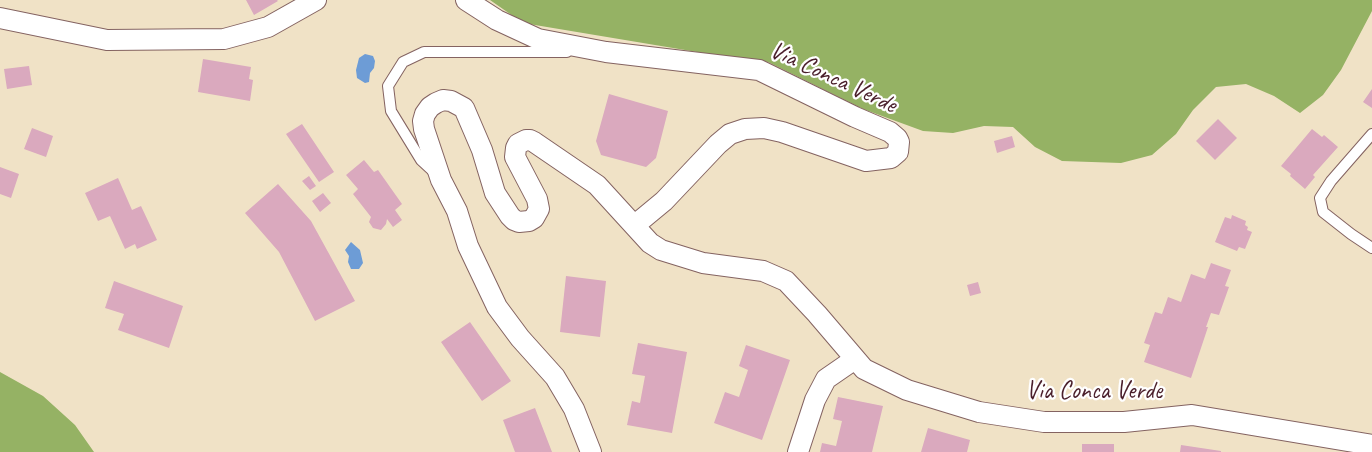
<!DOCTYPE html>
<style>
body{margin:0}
canvas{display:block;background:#f0e2c6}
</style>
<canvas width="1372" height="452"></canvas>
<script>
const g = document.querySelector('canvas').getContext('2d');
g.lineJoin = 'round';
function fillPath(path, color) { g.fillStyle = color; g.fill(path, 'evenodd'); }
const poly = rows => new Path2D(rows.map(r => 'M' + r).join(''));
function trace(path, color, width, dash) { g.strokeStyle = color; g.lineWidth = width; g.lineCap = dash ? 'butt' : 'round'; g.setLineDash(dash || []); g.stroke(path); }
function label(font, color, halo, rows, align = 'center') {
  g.font = font + ' Caveat,sans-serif'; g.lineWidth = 4.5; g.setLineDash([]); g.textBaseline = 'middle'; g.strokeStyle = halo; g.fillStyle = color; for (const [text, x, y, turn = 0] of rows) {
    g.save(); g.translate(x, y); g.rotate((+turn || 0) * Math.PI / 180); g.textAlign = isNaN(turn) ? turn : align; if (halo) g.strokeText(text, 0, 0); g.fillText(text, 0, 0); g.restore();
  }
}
fillPath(poly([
 [490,0,1372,0,1372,11,1341,70,1323,95,1300,113,1274,96,1246,84,1216,87,1193,110,1176,134,1152,155,1121,163,1062,161,1035,147,1013,127,984,126,953,133,923,131,863,109,768,62,703,53,523,23],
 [0,372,43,396,75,425,94,452,0,452]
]), '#95b264');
fillPath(poly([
 [365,54,373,56,375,61,374,68,370,73,369,82,365,83,357,78,356,70,359,58],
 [351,242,360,250,363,263,359,269,351,269,348,262,349,256,345,250]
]), '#6d9cd6');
fillPath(poly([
 [246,0,277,0,278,1,254,15],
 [203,59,251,67,249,79,253,80,250,101,198,92],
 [29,66,32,85,7,89,4,69],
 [1372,89,1372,108,1363,102],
 [609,94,668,111,656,158,646,167,601,155,596,141],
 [1218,119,1237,138,1215,160,1196,141],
 [302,124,334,172,319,182,286,134],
 [32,128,53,136,46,157,24,149],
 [1312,129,1322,137,1324,135,1338,147,1313,175,1315,177,1305,189,1290,176,1291,174,1281,166],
 [1012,136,1015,147,997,153,994,141],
 [364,160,374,172,378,170,402,204,395,210,402,220,393,227,387,219,386,224,381,230,373,228,369,222,371,217,353,194,358,189,346,175],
 [0,167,19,174,11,198,0,194],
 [309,176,316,186,310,190,302,181],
 [118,178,132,210,141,206,157,240,137,249,135,244,125,249,110,216,98,221,85,193],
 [278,184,311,221,355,301,315,321,279,252,245,213],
 [323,193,331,203,320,212,312,201],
 [1232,215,1246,221,1245,225,1248,227,1247,230,1252,232,1245,249,1239,247,1237,251,1215,242,1225,217,1231,219],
 [1211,263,1231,270,1225,286,1229,287,1219,315,1211,313,1206,327,1208,327,1191,378,1144,362,1150,345,1144,343,1155,312,1162,314,1168,297,1181,302,1191,274,1205,279],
 [566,276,606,281,600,337,560,332],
 [114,281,183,306,169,348,118,330,124,314,105,308],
 [978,282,981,293,970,296,967,285],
 [470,322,511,381,482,401,441,342],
 [638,343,687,352,672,433,627,425,632,401,640,403,645,376,632,374],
 [746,345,790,360,762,440,714,423,725,392,739,397,748,370,739,366],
 [838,397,883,406,872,452,820,452,822,443,836,446,842,421,833,419],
 [535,408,552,452,515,452,503,420],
 [928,428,970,440,967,452,921,452],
 [1082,444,1114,444,1114,452,1082,452],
 [1181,445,1221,451,1221,452,1180,452]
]), '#daa9be');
const service = poly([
 [1372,134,1331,181,1320,198,1323,212,1351,234,1372,248],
 [434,172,421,160,391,111,388,86,403,62,424,52,567,52]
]);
const minor = poly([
 [466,0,497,20,538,39,606,52,759,70,855,117,890,132,897,138,899,142,898,152,891,158,866,161,782,132,764,128,745,129,730,134,718,144,664,201,635,225],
 [0,18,107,40,224,39,268,27,316,0],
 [591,452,574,409,555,377,520,338,497,307,468,246,457,211,441,180,424,129,423,121,425,114,430,107,436,103,443,100,451,101,464,108,482,150,495,193,510,216,514,220,519,222,529,221,534,218,539,209,537,199,515,157,516,148,518,144,526,140,530,140,534,142,597,185,650,243,661,250,703,263,763,271,786,281,817,314,864,369,907,390,979,412,1044,422,1124,422,1192,415,1372,445],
 [798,452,815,400,826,379,855,359]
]);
trace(service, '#846361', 12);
trace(minor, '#846361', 22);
trace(service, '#fff', 10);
trace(minor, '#fff', 20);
label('25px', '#4a1f2b', '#fff', [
 ["Via Conca Verde",833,78,25],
 ["Via Conca Verde",1094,391]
]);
</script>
